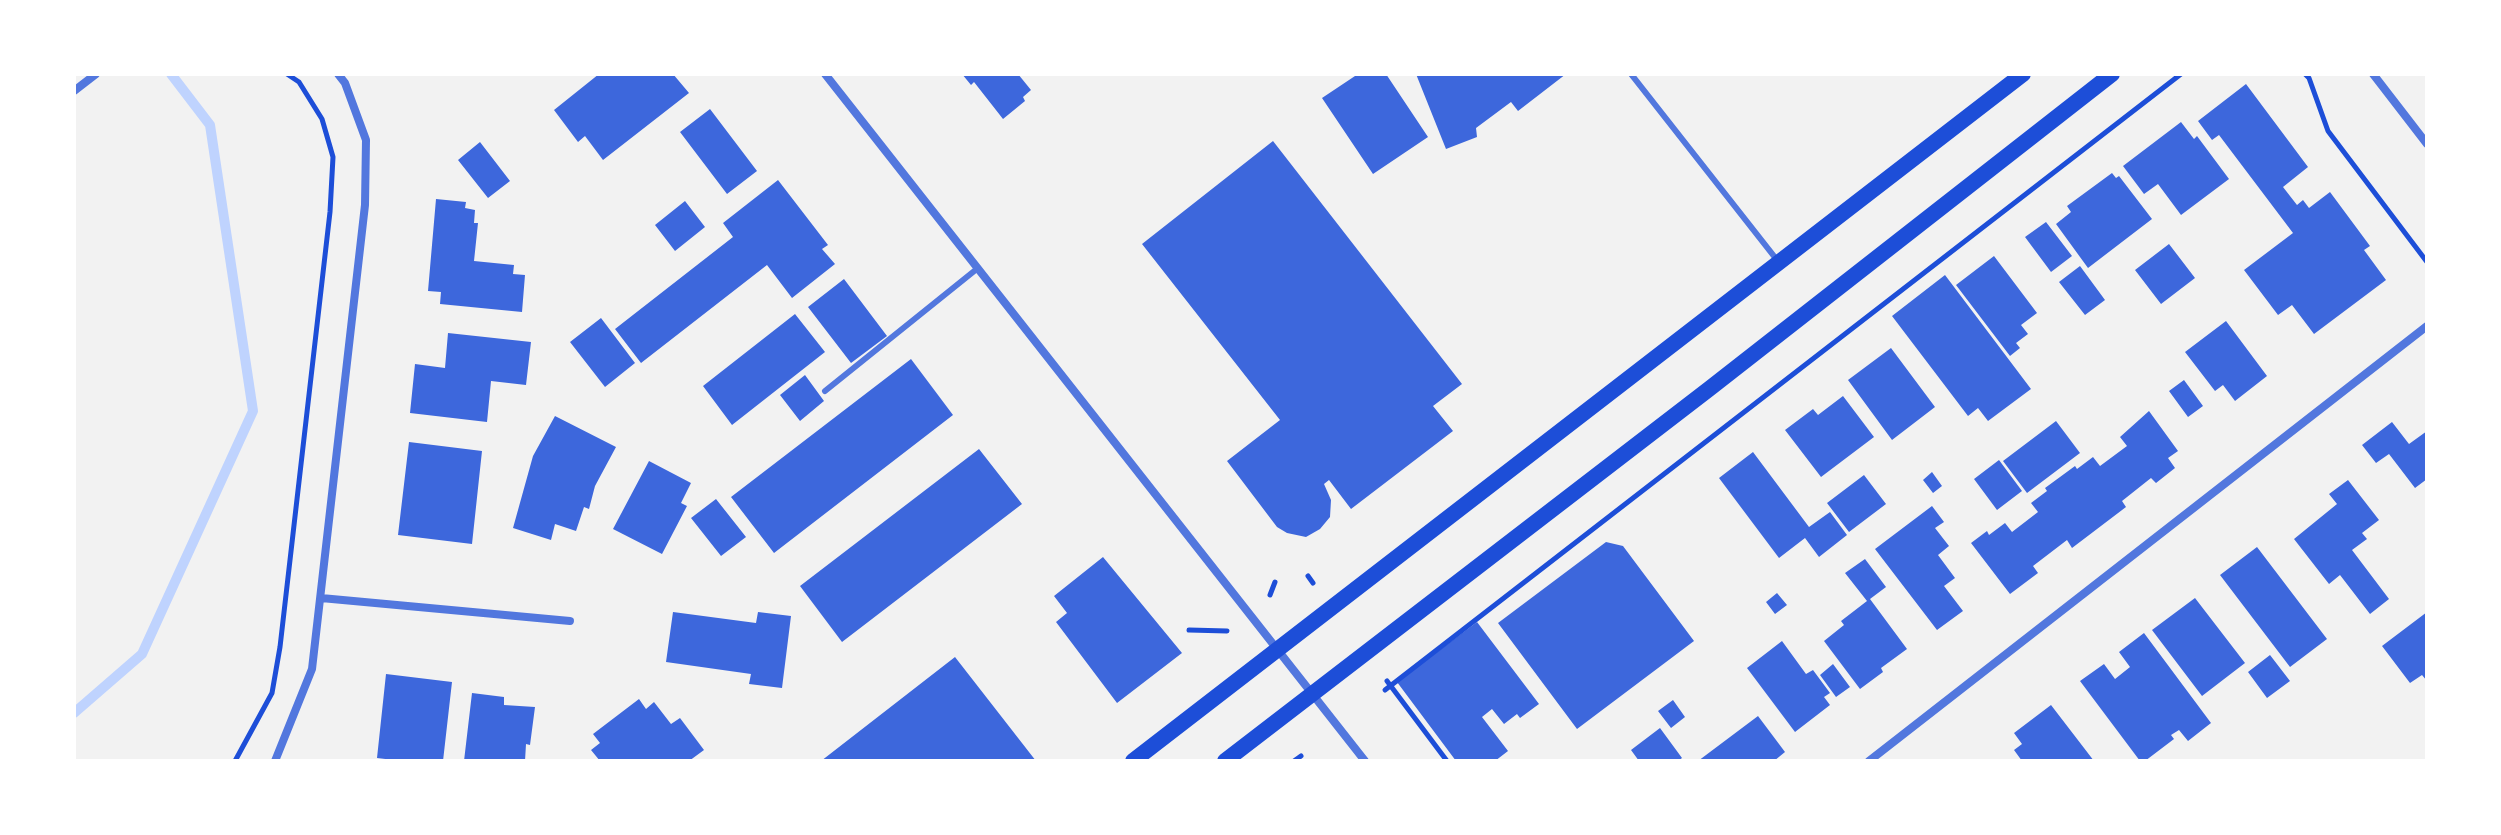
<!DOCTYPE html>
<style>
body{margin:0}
#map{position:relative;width:2501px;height:835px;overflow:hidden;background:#f2f2f2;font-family:Quicksand,sans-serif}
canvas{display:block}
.frame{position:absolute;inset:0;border:76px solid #fff;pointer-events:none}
</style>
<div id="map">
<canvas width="2501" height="835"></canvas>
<div class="frame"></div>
</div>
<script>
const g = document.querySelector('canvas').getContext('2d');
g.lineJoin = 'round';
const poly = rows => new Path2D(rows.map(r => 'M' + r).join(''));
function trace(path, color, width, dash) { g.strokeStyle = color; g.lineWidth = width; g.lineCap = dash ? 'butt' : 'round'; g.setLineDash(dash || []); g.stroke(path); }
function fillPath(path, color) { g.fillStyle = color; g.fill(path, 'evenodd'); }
trace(poly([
 [74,713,142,654,253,411,210,125,171,74]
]), '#bfd3fe', 10);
fillPath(poly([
 [599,74,673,74,689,93,603,160,585,136,578,142,554,110],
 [962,74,1018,74,1031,90,1023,97,1025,101,1003,119,974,82,971,85],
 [1358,74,1386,74,1428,137,1373,174,1322,98],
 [1416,74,1566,74,1518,111,1511,102,1476,128,1477,137,1446,149],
 [2246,84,2308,167,2283,187,2297,205,2303,200,2309,208,2330,192,2370,246,2364,250,2386,280,2314,334,2292,305,2278,315,2244,270,2293,233,2219,135,2212,140,2198,121],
 [710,109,757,171,727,194,680,132],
 [2181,122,2194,139,2197,136,2229,179,2181,215,2158,184,2144,194,2123,166],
 [1273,141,1462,384,1433,406,1453,431,1351,509,1329,480,1324,484,1331,500,1330,517,1320,529,1306,537,1287,533,1277,527,1227,461,1280,420,1142,244],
 [480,142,510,181,488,198,458,160],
 [2112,173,2116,178,2119,176,2152,219,2088,268,2056,224,2071,212,2067,206],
 [778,180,828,245,822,249,835,264,792,298,767,265,641,363,615,329,733,237,723,223],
 [436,199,466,202,465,208,475,210,474,223,478,223,474,261,514,265,513,274,525,275,522,312,440,304,441,292,428,291],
 [685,201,705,227,675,251,655,225],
 [2046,222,2072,256,2051,272,2025,237],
 [2169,244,2195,278,2161,304,2135,270],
 [1994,256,2037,313,2021,325,2028,334,2016,343,2020,348,2010,356,1956,285],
 [2080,266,2105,300,2085,315,2059,282],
 [1945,275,2031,389,1988,421,1978,408,1968,416,1892,316],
 [844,279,887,336,851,363,808,307],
 [795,314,825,352,732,425,703,386],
 [601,318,635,363,605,387,570,342],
 [2226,321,2267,376,2235,401,2223,385,2215,391,2185,352],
 [448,333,531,342,526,385,491,381,487,422,410,413,415,364,445,368],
 [1891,348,1935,407,1892,440,1848,380],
 [911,359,953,415,774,553,731,497],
 [805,375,824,401,800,421,780,395],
 [2184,380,2203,406,2188,417,2169,391],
 [1843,396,1874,437,1821,477,1785,430,1813,409,1818,415],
 [2149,411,2178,451,2168,458,2175,468,2156,483,2151,478,2122,501,2126,507,2072,548,2067,540,2033,566,2038,573,2010,594,1971,543,1987,531,1989,535,2005,523,2012,532,2038,512,2031,503,2047,491,2045,488,2075,466,2077,469,2093,457,2100,466,2127,446,2120,437],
 [555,416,616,447,595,486,589,509,584,507,576,531,555,524,551,540,513,528,533,456],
 [2056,421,2080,453,2027,493,2003,461],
 [2392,422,2409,444,2427,431,2427,479,2415,488,2389,454,2376,463,2362,445],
 [409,442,482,451,472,544,398,535],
 [979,449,1022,504,842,642,800,586],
 [1753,452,1809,527,1830,512,1847,535,1819,557,1805,538,1779,558,1719,478],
 [1999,460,2022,491,1997,510,1974,479],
 [649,461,691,483,681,503,687,506,662,554,613,529],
 [1932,472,1942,486,1933,493,1923,480],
 [1864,475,1886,504,1849,532,1827,503],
 [2348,480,2379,520,2362,533,2367,539,2352,550,2389,599,2370,614,2340,575,2329,584,2294,539,2337,504,2329,494],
 [716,499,746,537,721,556,691,518],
 [1932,506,1944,522,1935,528,1949,546,1938,555,1955,578,1944,586,1963,611,1937,630,1875,549],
 [1606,542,1623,546,1694,641,1577,729,1498,623],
 [2257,547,2327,639,2290,667,2220,575],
 [1103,557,1182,653,1117,703,1056,622,1067,613,1054,596],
 [1865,559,1886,587,1870,599,1907,649,1881,668,1883,672,1860,689,1824,641,1844,625,1841,621,1867,601,1845,573],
 [1777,593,1787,605,1775,614,1766,602],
 [2195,598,2245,663,2202,696,2152,630],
 [673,612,756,623,758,612,791,616,782,688,749,684,751,674,666,662],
 [2427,612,2427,681,2422,675,2410,683,2382,646],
 [1477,622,1539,704,1520,718,1517,714,1504,724,1492,709,1482,717,1508,751,1495,761,1456,761,1397,682],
 [2144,633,2211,723,2188,741,2179,730,2171,735,2174,739,2145,761,2140,761,2080,681,2104,664,2115,679,2130,667,2119,652],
 [1782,641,1806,674,1813,670,1830,693,1824,697,1830,705,1795,732,1747,668],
 [2270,655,2290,681,2267,698,2248,672],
 [955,657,1036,761,821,761],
 [1833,664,1850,687,1836,697,1820,675],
 [386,674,452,682,443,761,402,761,377,758],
 [472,693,504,697,504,705,535,707,530,745,526,744,525,761,464,761],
 [639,699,646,709,654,702,671,724,680,718,704,750,689,761,600,761,591,750,600,743,593,734],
 [1673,700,1685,717,1671,728,1658,711],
 [2051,705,2094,761,2022,761,2014,750,2022,744,2014,733],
 [1758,716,1785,752,1774,761,1698,761],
 [1660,728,1682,758,1678,761,1639,761,1631,750]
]), '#3d67dc');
trace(poly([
 [2305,74,2309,78,2328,131,2427,262],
 [1308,576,1313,583],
 [1270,595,1275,582],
 [1189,630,1227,631],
 [1387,681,1447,761],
 [1385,690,2181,74],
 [235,761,272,693,280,647,330,212,333,157,322,119,299,82,287,74],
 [1294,761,1301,756]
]), '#1d4ed8', 5);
trace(poly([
 [1631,74,1777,260],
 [825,391,978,268]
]), '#5277de', 6);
trace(poly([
 [825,74,1365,761],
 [2373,74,2427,144],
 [74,91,96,74],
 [321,598,570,621],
 [275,761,312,669,365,205,366,140,345,83,338,74],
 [1869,761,2427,326]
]), '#5277de', 8);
trace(poly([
 [1133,761,2023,74],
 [1225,761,1709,389,2112,74]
]), '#1d4ed8', 16);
</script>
